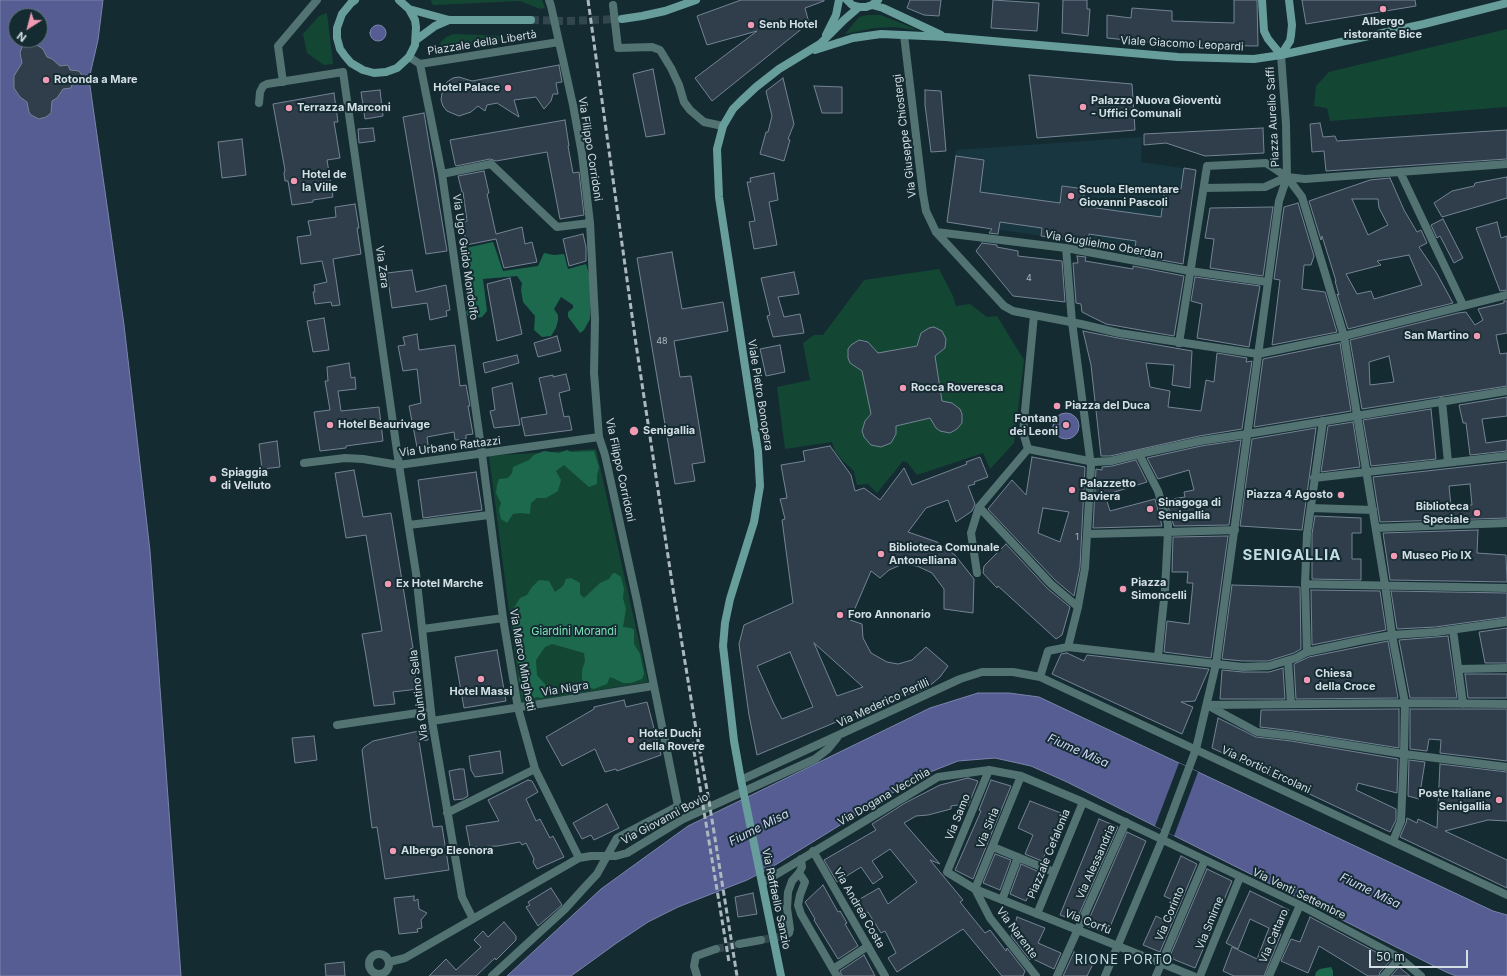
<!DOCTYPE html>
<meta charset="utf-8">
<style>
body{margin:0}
#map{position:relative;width:1507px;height:976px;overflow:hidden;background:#152b32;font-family:Inter,sans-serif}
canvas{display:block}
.north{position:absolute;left:8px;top:8px;width:40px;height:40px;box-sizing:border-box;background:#152b32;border:1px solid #617379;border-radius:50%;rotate:216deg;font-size:11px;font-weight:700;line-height:16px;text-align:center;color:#d3dfe4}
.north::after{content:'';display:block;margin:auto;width:14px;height:18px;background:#f19ab4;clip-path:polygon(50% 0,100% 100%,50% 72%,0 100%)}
.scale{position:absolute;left:1369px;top:950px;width:99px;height:18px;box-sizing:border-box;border:2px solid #d3dfe4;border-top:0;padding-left:5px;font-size:12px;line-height:14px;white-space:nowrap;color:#d3dfe4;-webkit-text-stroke:3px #152b32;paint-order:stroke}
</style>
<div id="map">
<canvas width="1507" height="976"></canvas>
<div class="north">N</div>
<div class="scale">50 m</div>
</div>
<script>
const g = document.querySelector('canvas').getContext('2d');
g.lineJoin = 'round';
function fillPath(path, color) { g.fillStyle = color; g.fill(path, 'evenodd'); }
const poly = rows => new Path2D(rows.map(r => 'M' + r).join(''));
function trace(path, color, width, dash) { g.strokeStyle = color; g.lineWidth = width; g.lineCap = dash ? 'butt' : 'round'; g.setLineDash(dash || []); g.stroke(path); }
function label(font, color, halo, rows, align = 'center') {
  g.font = font + ' Inter,sans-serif'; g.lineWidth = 4; g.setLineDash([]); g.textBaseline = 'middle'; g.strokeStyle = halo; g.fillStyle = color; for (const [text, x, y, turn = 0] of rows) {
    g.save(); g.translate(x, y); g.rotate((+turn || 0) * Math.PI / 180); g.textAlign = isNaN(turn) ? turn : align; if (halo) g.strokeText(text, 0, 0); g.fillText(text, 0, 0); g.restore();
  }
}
fillPath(poly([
 [1142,137,1141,162,1196,170,1184,257,947,222,956,150]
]), '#17363f');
fillPath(poly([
 [431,0,542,0,545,8,540,9,520,1,434,5,432,4],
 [327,13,333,64,324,65,307,53,303,34,319,16],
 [868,15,881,15,918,30,894,27,874,28,845,34,859,17],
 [1507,29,1507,107,1330,121,1327,108,1314,106,1316,86,1329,72],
 [454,34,504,36,505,41,443,49,440,43,446,37],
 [939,269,953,296,956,306,970,304,987,317,997,316,1024,360,1014,443,990,469,983,453,917,475,907,462,903,461,877,493,868,484,857,485,854,471,842,460,835,451,832,442,785,449,777,387,810,380,803,343,814,335,823,335,864,280],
 [596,449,648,682,521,703,489,456]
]), '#134734');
fillPath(poly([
 [493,242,503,271,538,266,544,253,554,255,564,254,568,269,586,264,590,277,591,294,590,319,584,330,580,333,572,322,568,317,568,312,573,308,573,305,561,297,554,309,558,315,558,320,556,328,551,336,542,337,534,330,535,316,523,302,521,290,522,283,517,276,483,279,487,311,482,317,469,319,466,312,471,305,467,290,471,271,465,253,466,248],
 [567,450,571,452,594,451,599,467,597,475,597,484,589,487,564,465,556,471,561,480,558,491,546,498,537,498,531,503,530,514,520,513,513,514,507,523,501,519,499,510,501,503,496,493,497,485,499,479,508,478,512,473,513,467,529,460,534,455,544,451,559,453],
 [613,573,615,573,621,577,624,589,623,598,626,609,623,627,631,628,634,630,634,644,640,654,644,674,642,679,631,683,623,683,615,679,610,677,607,684,594,689,587,687,582,679,582,670,585,661,584,653,552,644,545,647,536,660,537,675,549,689,549,694,546,697,541,698,537,697,527,701,524,699,524,697,522,695,521,684,519,680,519,672,513,623,514,608,520,598,527,595,532,587,539,580,549,581,555,592,563,586,566,579,571,578,580,583,580,594,584,598,600,583,609,579],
 [1331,967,1333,971,1333,976,1315,976,1316,972,1320,969]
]), '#1d694d');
const water = poly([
 [0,0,103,0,98,40,89,79,124,325,150,551,181,976,0,976,0,0],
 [16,16,40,16,40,40,16,40,16,16],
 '370 33a8 8 0 1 1 16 0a8 8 0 1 1-16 0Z',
 '1053 426a13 13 0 1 1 26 0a13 13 0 1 1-26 0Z',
 [978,693,1009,693,1039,697,1493,911,1507,915,1507,976,1456,976,1446,972,1067,782,1031,766,995,758,958,761,920,776,772,867,747,880,678,907,648,922,618,942,571,976,507,976,601,889,688,826,930,708,978,693]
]);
fillPath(water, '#555d93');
trace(water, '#7b84ab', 1);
fillPath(poly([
 [1179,763,1198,772,1174,836,1155,826]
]), '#152b32');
const building = poly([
 [741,0,824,0,824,1,805,8,809,23,712,101,695,78,757,31,707,45,697,16,741,0],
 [910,0,941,0,939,16,924,15,907,8,910,0],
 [993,0,1039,3,1037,31,991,28,993,0],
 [1063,0,1087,0,1087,9,1090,9,1088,36,1062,33,1063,0],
 [1234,0,1257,0,1258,46,1178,45,1107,38,1107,15,1131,18,1132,8,1172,11,1172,21,1234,23,1234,0],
 [1302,0,1415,0,1416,6,1306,24,1302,0],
 [27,44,35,44,43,49,47,57,52,59,60,66,68,65,70,70,79,71,83,77,72,84,71,88,63,89,57,98,52,101,51,113,46,117,39,119,31,115,29,112,27,102,20,97,14,88,14,76,22,63,20,53,22,47,27,44],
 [559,65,562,82,556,83,558,94,553,94,551,101,544,109,536,97,514,100,519,117,497,103,487,105,485,111,478,106,471,112,459,116,447,111,443,106,441,100,443,87,447,82,453,78,459,77,472,81,559,65],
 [653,69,665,134,646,137,633,74,653,69],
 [1029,75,1132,84,1135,130,1037,138,1029,75],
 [783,78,794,124,788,139,790,140,784,161,760,154,766,132,768,132,772,116,766,91,783,78],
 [814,86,842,87,842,113,822,113,814,86],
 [380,90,383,116,365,119,361,92,380,90],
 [925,90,941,91,946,151,931,152,925,105,925,90],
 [334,93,338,122,334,122,340,158,327,160,333,197,313,200,313,202,292,205,288,181,285,181,284,173,285,170,273,104,334,93],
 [424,113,447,251,426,254,403,117,424,113],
 [565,120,569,146,568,146,573,173,579,172,584,215,560,219,547,152,496,161,490,159,456,166,455,164,450,140,565,120],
 [1320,123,1323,137,1335,136,1337,141,1507,130,1507,159,1326,171,1324,151,1312,152,1310,124,1320,123],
 [373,128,375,141,359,143,358,129,373,128],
 [1263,128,1264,153,1205,156,1166,143,1144,145,1144,134,1263,128],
 [242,139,246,175,222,178,218,142,242,139],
 [956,156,984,160,980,192,1060,203,1062,186,1085,189,1082,206,1161,217,1165,187,1181,189,1184,168,1196,170,1183,264,1134,255,1136,241,1089,234,1087,246,1076,244,1076,241,1041,236,1042,228,1000,222,998,234,989,233,992,229,947,222,956,156],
 [484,171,489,193,487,194,496,234,522,227,525,244,532,242,537,262,504,268,496,239,466,245,463,222,467,221,463,192,462,192,458,176,484,171],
 [774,173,778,200,769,202,777,245,754,249,749,222,755,221,747,182,751,182,750,178,774,173],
 [1507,177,1507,198,1442,217,1434,203,1452,191,1474,186,1475,183,1507,177],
 [1390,178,1404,210,1417,232,1421,230,1427,243,1419,247,1436,272,1453,303,1348,329,1337,294,1339,295,1335,281,1336,281,1322,236,1321,240,1309,201,1370,180,1390,178],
 [1352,199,1378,199,1379,208,1388,225,1368,235,1352,199],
 [1409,255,1422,285,1374,299,1371,291,1357,294,1346,274,1381,265,1377,261,1409,255],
 [1298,203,1314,256,1311,265,1304,265,1302,289,1325,292,1337,332,1272,345,1280,280,1274,279,1284,207,1298,203],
 [355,204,359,228,357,228,361,254,333,259,340,305,332,306,331,302,315,304,313,292,315,292,314,285,327,282,322,261,301,264,297,237,311,235,308,221,336,217,335,207,355,204],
 [1273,207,1263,276,1210,268,1214,239,1205,238,1210,208,1273,207],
 [1443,219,1463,258,1454,263,1440,236,1437,238,1431,225,1443,219],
 [1497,222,1501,238,1507,236,1507,290,1500,291,1476,228,1497,222],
 [583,234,586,247,586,261,569,266,563,239,583,234],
 [982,243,997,245,997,247,1018,251,1018,256,1062,261,1065,302,1013,296,976,251,982,243],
 [672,252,682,309,723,302,728,331,674,341,680,377,691,376,705,462,692,464,695,481,675,484,637,258,672,252],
 [1077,256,1086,257,1085,261,1133,269,1133,266,1184,276,1174,336,1106,324,1082,312,1081,304,1076,303,1073,263,1078,263,1077,256],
 [412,270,416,292,446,285,450,310,446,311,447,316,430,320,427,303,392,308,387,273,412,270],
 [794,272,799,294,778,297,784,317,800,314,804,333,773,337,767,316,770,315,761,278,794,272],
 [1195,277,1260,286,1249,347,1197,338,1202,304,1191,301,1195,277],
 [510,278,522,334,497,341,487,284,510,278],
 [1504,301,1507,301,1507,333,1496,335,1500,354,1507,353,1507,386,1362,409,1350,340,1458,313,1466,312,1475,325,1483,320,1478,309,1504,303,1504,301],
 [1389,356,1394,382,1370,385,1369,362,1389,356],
 [324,318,329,350,313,352,307,321,324,318],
 [934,327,942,331,946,339,945,348,935,356,942,401,952,403,960,409,962,414,962,423,957,429,950,433,940,431,936,428,930,418,896,426,896,434,891,443,881,447,871,445,864,437,862,431,865,421,871,414,862,371,850,363,848,358,848,349,851,345,859,340,868,342,878,353,917,346,921,333,929,328,934,327],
 [1083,331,1118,338,1192,351,1190,388,1172,385,1174,365,1146,363,1150,387,1170,391,1168,407,1201,411,1206,380,1214,382,1217,353,1247,358,1246,362,1252,361,1242,429,1199,436,1110,456,1101,456,1091,365,1083,331],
 [417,334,419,350,455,345,460,386,466,385,470,406,468,406,473,434,466,435,466,439,455,440,454,432,427,437,428,445,417,447,409,406,421,403,417,369,403,371,398,346,405,345,403,337,417,334],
 [557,336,561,351,538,357,534,343,557,336],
 [1340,343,1351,411,1254,427,1263,359,1340,343],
 [780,345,785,372,766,376,760,349,780,345],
 [517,355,519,363,485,373,483,363,517,355],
 [349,363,351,378,355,377,356,389,338,391,341,411,379,407,383,441,346,446,346,448,320,451,314,412,330,410,325,381,328,381,327,367,349,363],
 [566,374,570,390,559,393,564,417,569,416,572,430,525,436,521,418,547,414,539,378,553,375,553,377,566,374],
 [512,383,520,425,494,428,490,411,495,410,492,388,512,383],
 [1507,397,1507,416,1482,419,1486,443,1507,440,1507,451,1470,455,1466,423,1463,423,1459,405,1507,397],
 [1431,409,1436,459,1371,466,1363,420,1431,409],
 [1353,422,1360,467,1321,472,1328,426,1353,422],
 [1316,428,1302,530,1240,526,1252,439,1316,428],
 [1241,440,1229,525,1174,526,1166,500,1185,497,1184,492,1194,490,1189,470,1158,479,1147,458,1201,446,1241,440],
 [277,441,280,467,262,469,259,444,277,441],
 [830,446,851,475,855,491,864,488,880,500,904,468,912,485,967,464,966,462,980,457,988,477,974,482,975,484,968,486,975,504,972,511,956,522,948,500,926,508,908,532,937,542,955,555,974,579,973,613,944,609,944,589,932,573,917,566,903,564,889,570,880,578,871,571,850,620,862,624,863,638,871,653,887,662,898,664,912,660,926,647,948,666,940,677,927,688,915,693,901,695,757,755,749,715,739,644,744,625,793,603,782,520,785,519,780,499,787,498,781,465,805,461,803,451,830,446],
 [814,643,863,687,837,696,814,643],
 [790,652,813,707,782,719,774,704,757,666,790,652],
 [1032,457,1085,467,1080,567,1074,596,1055,580,988,509,1012,480,1026,495,1032,457],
 [1043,508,1069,512,1060,542,1038,533,1043,508],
 [1136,460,1147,482,1105,495,1110,511,1155,499,1162,526,1093,528,1096,469,1102,470,1102,467,1112,466,1136,460],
 [1507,462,1507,518,1380,522,1373,477,1507,462],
 [1470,484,1472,505,1451,506,1449,486,1470,484],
 [354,470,363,517,391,513,413,648,410,649,418,689,393,692,395,704,374,706,366,656,362,634,382,631,366,535,346,538,335,473,354,470],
 [476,472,482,510,423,518,418,480,476,472],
 [1315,516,1361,518,1361,533,1352,533,1352,559,1361,559,1361,580,1312,579,1312,534,1315,516],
 [1478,530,1477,553,1506,555,1507,582,1390,580,1383,533,1478,530],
 [1228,536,1211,658,1164,652,1167,621,1189,624,1193,583,1187,583,1188,572,1172,572,1173,537,1228,536],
 [1006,544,1047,588,1070,607,1062,635,1056,639,998,586,997,588,983,573,984,566,1006,544],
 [1232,585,1300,587,1301,649,1294,653,1268,661,1243,661,1222,659,1232,585],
 [1311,590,1380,591,1386,630,1312,645,1311,590],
 [1391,591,1507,593,1507,617,1435,627,1397,629,1391,591],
 [1507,628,1507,663,1485,663,1479,632,1507,628],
 [1448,636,1457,698,1410,698,1399,640,1448,636],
 [1388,641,1398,698,1296,699,1294,664,1309,657,1388,641],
 [497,650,506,701,464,708,455,657,497,650],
 [1067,653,1084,661,1087,655,1209,669,1195,701,1181,702,1193,707,1182,734,1052,674,1061,654,1067,653],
 [1283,668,1285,699,1220,699,1222,670,1243,672,1269,672,1283,668],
 [1465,674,1507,674,1507,698,1468,698,1465,674],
 [624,700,626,707,647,702,661,755,617,771,616,769,605,772,595,749,562,766,546,737,594,709,594,707,624,700],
 [1399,709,1399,748,1293,731,1260,727,1261,710,1399,709],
 [1410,709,1507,709,1507,761,1440,753,1441,740,1429,739,1427,751,1410,749,1410,709],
 [1218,718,1256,737,1291,741,1398,759,1397,793,1358,783,1356,790,1396,809,1396,820,1390,832,1212,748,1218,718],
 [428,729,428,740,419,741,424,772,433,827,442,826,449,870,385,879,377,827,372,828,362,750,364,747,373,741,428,729],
 [314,736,317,760,295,763,292,738,314,736],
 [500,751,503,773,475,777,471,770,469,756,500,751],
 [1409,760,1425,762,1419,799,1408,796,1409,760],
 [1440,764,1507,772,1507,821,1488,820,1445,831,1507,860,1507,888,1400,837,1406,823,1407,818,1417,823,1418,819,1437,828,1440,764],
 [459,769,464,769,468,796,463,799,454,800,449,771,459,769],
 [968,778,978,781,968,806,965,804,951,806,951,809,928,815,916,816,904,823,940,864,930,860,963,900,960,902,985,933,990,930,1006,951,1007,948,1025,971,1023,976,1002,976,963,929,897,972,888,958,896,953,885,931,881,933,868,912,861,915,853,903,879,888,888,904,917,882,890,849,872,861,883,877,873,884,861,867,837,882,824,860,876,830,872,824,905,803,940,785,968,778],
 [528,780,532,781,538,792,526,799,536,821,540,819,550,838,553,836,564,857,537,869,533,862,534,859,526,843,522,845,520,842,498,846,470,847,466,826,499,821,488,800,528,780],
 [991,780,1011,786,973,879,955,870,981,811,979,810,991,780],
 [1030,801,1066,815,1056,837,1053,836,1042,861,1025,854,1033,835,1018,828,1030,801],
 [607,804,619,828,594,840,591,835,582,839,573,823,607,804],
 [1099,819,1118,827,1076,921,1060,915,1099,819],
 [1127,832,1146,841,1107,934,1086,926,1127,832],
 [995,854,1011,860,1000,890,983,883,995,854],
 [1181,856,1197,864,1160,952,1143,945,1156,916,1166,921,1175,901,1164,896,1181,856],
 [1021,864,1039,872,1026,901,1010,894,1021,864],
 [1207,869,1232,881,1195,968,1173,959,1173,957,1170,956,1207,869],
 [823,885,838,912,840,911,847,923,845,924,858,946,838,959,814,920,815,919,805,902,823,885],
 [551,888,562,905,538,926,526,907,530,905,528,902,551,888],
 [1250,891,1289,910,1279,933,1281,934,1264,976,1234,976,1223,971,1232,947,1257,959,1269,928,1250,919,1238,949,1226,943,1250,891],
 [753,893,757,914,738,917,735,897,753,893],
 [414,896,414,901,418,899,419,909,427,913,421,920,422,928,417,929,418,932,399,934,394,898,414,896],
 [1017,917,1045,928,1038,943,1061,953,1054,969,1031,958,1030,960,1011,936,1017,917],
 [1310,917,1391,960,1380,972,1379,976,1368,976,1319,946,1308,973,1281,961,1291,939,1300,942,1310,917],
 [504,922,516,936,516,940,496,960,495,958,476,976,429,976,446,959,456,970,481,947,474,940,483,931,488,937,504,922],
 [1074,952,1094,962,1087,976,1063,976,1074,952],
 [864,955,875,976,842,976,840,971,864,955],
 [344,962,345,976,326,976,325,964,344,962],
 [1399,967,1410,976,1391,976,1399,967]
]);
fillPath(building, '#303e4b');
trace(building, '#748494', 1);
trace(poly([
 [761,940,784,936],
 [716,949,739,944]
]), '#32464d', 8, [8, 4]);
trace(poly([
 [531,20,566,21,621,19]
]), '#32464d', 8, [8, 4]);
trace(poly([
 [613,5,618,48,652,47,660,50,671,68,679,85,684,102,690,110,704,122,723,126],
 [904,35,923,194,926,211,936,232,1004,306,1013,311,1081,324,1119,333,1258,354,1344,336,1507,295],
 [409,57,420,64,559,42],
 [420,64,442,174,482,454,503,618,518,708,535,769,579,858],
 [343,72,399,465,416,573,432,721,462,897,473,919],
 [283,82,278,46,317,0],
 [259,103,260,92,263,86,267,84,343,72],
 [1400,172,1463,305],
 [442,174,491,164,557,227,590,223],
 [1287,177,1305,179,1507,164],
 [1204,188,1265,187,1287,177],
 [936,232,1066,248,1190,271,1268,282],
 [1066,248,1072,322,1091,466,1085,568,1078,607,1068,647],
 [1179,343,1207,166,1266,163,1287,177,1302,197,1344,336,1385,585,1392,635,1405,703,1404,754,1401,821,1393,841],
 [1442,401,1448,462],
 [1028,449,1094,462,1111,461,1139,454,1200,441,1247,434,1507,391],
 [1028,449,1023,432,1034,315],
 [1139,454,1158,491,1168,524,1168,532,1235,530],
 [304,463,345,458,363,459,399,465,599,437],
 [1314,478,1507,456],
 [979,507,1051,584,1078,607],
 [1311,508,1373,510],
 [409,525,489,515],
 [1376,528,1507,523],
 [1087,534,1168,532,1165,590,1158,657],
 [977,573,971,533,979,507,1028,449],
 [1305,584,1507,588],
 [423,629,503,618],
 [1453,630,1463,704],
 [1307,652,1305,584,1307,534,1323,421],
 [1288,661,1291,704],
 [1459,669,1507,668],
 [1040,677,1048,651,1068,647,1216,664,1243,667,1269,666,1296,658,1307,652,1363,640,1392,635,1436,632,1507,622],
 [1207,705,1257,732,1292,736,1404,754,1507,767],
 [1208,705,1405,703,1507,704],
 [432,721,653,686],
 [337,725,431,711],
 [989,770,947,872,975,889,990,918,1036,976],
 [1021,776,975,889,1193,976],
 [741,780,960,679,982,672,1013,672,1040,677,1507,895],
 [447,813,535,769],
 [993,847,1054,872],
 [813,851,885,976],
 [799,873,805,882,800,895,798,905,801,914,837,976],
 [762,883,938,777,989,770,1021,776,1083,802,1300,905,1400,958,1421,976],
 [1002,900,1018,857],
 [1037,914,1083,802],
 [784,936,789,933,790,929,787,908,788,892,792,881,799,873,802,867,801,859],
 [739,944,761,940],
 '369 964a10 10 0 1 1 20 0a10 10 0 1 1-20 0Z',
 [389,962,405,958,579,858,591,856,616,856,627,853,683,819,815,759,828,749,837,738],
 [833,969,868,946],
 [492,976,565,909,584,888,597,874,617,838,678,806,637,601,605,455,599,437,594,373,595,319,590,223,582,154,573,105,551,6,549,0],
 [697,976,694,966,696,956,716,949],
 [1057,976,1126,822],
 [1105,976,1162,840,1196,749,1216,664,1279,201,1287,177,1286,124,1281,55],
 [1156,976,1205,860],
 [1200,976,1240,877],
 [1269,976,1300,905],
 [1384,976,1400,958]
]), '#527372', 8);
trace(poly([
 [355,0,351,3,342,14,337,28,337,38,340,49,345,56,351,63,363,70,374,73,386,72,397,68,409,57,415,45,416,27,415,20,409,9,399,0],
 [847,0,852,5,859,7,866,7,872,5,878,0],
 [1262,0,1264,31,1268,39,1281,55],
 [872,5,883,8,941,35],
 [409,9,449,20,531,20],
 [622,19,642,16,665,11,696,0],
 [826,35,836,15,839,0],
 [416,40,435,26,449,20],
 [815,50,853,38,881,34,946,37,1178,57,1254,59,1281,55,1424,24,1507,3],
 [1281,55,1290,41,1291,35,1292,25,1289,0],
 [781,976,741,780,734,741,723,646,725,623,730,599,754,522,760,486,758,451,719,197,717,149,723,126,733,109,740,102,756,87,779,69,820,44,844,20,859,7]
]), '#679e9c', 8);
trace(poly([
 [588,0,636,344,673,589,697,735,709,801,737,976],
 [691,733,729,962]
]), '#abb9be', 3, [6, 3]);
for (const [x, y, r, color] of [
 [1383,9,4,"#f19ab4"],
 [751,25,4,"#f19ab4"],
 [46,80,4,"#f19ab4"],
 [508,88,4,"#f19ab4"],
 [1083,107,4,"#f19ab4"],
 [289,108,4,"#f19ab4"],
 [294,181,4,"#f19ab4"],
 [1071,196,4,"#f19ab4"],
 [1477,336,4,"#f19ab4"],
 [903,388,4,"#f19ab4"],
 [1057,406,4,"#f19ab4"],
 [330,425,4,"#f19ab4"],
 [1066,425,4,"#f19ab4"],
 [634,431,5,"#f19ab4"],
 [213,479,4,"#f19ab4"],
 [1072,490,4,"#f19ab4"],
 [1341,495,4,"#f19ab4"],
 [1150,509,4,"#f19ab4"],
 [1477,513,4,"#f19ab4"],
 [881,554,4,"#f19ab4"],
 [1394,556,4,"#f19ab4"],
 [388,584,4,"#f19ab4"],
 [1123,589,4,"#f19ab4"],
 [840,615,4,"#f19ab4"],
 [481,679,4,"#f19ab4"],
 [1307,680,4,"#f19ab4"],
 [631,740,4,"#f19ab4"],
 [1499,800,4,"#f19ab4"],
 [393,851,4,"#f19ab4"]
]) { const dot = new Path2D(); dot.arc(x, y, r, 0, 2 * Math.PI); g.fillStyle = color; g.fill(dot); trace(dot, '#152b32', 1.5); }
label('9px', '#aab7be', null, [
 ["4",1029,278],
 ["48",662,341],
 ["1",1077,537]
]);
label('bold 11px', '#d3dfe4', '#152b32', [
 ["Albergo",1383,22,"center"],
 ["ristorante Bice",1383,35,"center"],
 ["Senb Hotel",759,25],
 ["Rotonda a Mare",54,80],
 ["Hotel Palace",500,88,"right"],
 ["Palazzo Nuova Gioventù",1091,101],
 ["- Uffici Comunali",1091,114],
 ["Terrazza Marconi",297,108],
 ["Hotel de",302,175],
 ["la Ville",302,188],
 ["Scuola Elementare",1079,190],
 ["Giovanni Pascoli",1079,203],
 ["San Martino",1469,336,"right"],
 ["Rocca Roveresca",911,388],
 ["Piazza del Duca",1065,406],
 ["Fontana",1058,419,"right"],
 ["dei Leoni",1058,432,"right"],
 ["Hotel Beaurivage",338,425],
 ["Senigallia",643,431],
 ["Spiaggia",221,473],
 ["di Velluto",221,486],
 ["Palazzetto",1080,484],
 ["Baviera",1080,497],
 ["Piazza 4 Agosto",1333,495,"right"],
 ["Sinagoga di",1158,503],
 ["Senigallia",1158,516],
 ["Biblioteca",1469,507,"right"],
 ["Speciale",1469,520,"right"],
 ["Biblioteca Comunale",889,548],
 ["Antonelliana",889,561],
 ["Museo Pio IX",1402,556],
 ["Piazza",1131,583],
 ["Simoncelli",1131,596],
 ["Ex Hotel Marche",396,584],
 ["Foro Annonario",848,615],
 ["Chiesa",1315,674],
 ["della Croce",1315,687],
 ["Hotel Massi",481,692,"center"],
 ["Hotel Duchi",639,734],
 ["della Rovere",639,747],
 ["Poste Italiane",1491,794,"right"],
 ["Senigallia",1491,807,"right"],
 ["Albergo Eleonora",401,851]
], 'left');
label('11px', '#d3dfe4', '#152b32', [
 ["Piazzale della Libertà",482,43,-9],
 ["Viale Giacomo Leopardi",1182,44,3],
 ["Piazza Aurelio Saffi",1273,117,-93],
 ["Via Giuseppe Chiostergi",905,136,-97],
 ["Via Filippo Corridoni",590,149,81],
 ["Via Guglielmo Oberdan",1104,245,10],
 ["Via Ugo Guido Mondolfo",465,257,82],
 ["Via Zara",382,267,82],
 ["Viale Pietro Bonopera",760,395,81],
 ["Via Urbano Rattazzi",450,447,-7],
 ["Via Filippo Corridoni",620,470,78],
 ["Via Marco Minghetti",522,660,80],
 ["Via Nigra",565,689,-9],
 ["Via Quintino Sella",419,695,-97],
 ["Via Mederico Perilli",883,703,-25],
 ["Via Portici Ercolani",1266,770,25],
 ["Via Dogana Vecchia",884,797,-30],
 ["Via Samo",958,817,-68],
 ["Via Giovanni Bovio",665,819,-28],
 ["Via Siria",988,828,-68],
 ["Piazzale Cefalonia",1049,854,-68],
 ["Via Alessandria",1096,862,-66],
 ["Via Venti Settembre",1299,894,26],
 ["Via Raffaello Sanzio",776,899,78],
 ["Via Andrea Costa",859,908,60],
 ["Via Corinto",1170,914,-67],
 ["Via Corfù",1088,922,22],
 ["Via Smirne",1210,923,-68],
 ["Via Narente",1017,933,53],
 ["Via Cattaro",1274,936,-67]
]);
label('11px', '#7be3b7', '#152b32', [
 ["Giardini Morandi",574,632]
]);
label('italic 12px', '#d0d6f7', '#152b32', [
 ["Fiume Misa",1078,751,24],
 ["Fiume Misa",759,828,-27],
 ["Fiume Misa",1370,891,26]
]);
g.letterSpacing = '1px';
label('13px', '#c2dce5', '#152b32', [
 ["RIONE PORTO",1124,960]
]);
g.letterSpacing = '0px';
g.letterSpacing = '1px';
label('bold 15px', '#c2dce5', '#152b32', [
 ["SENIGALLIA",1292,555]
]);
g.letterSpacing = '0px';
</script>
